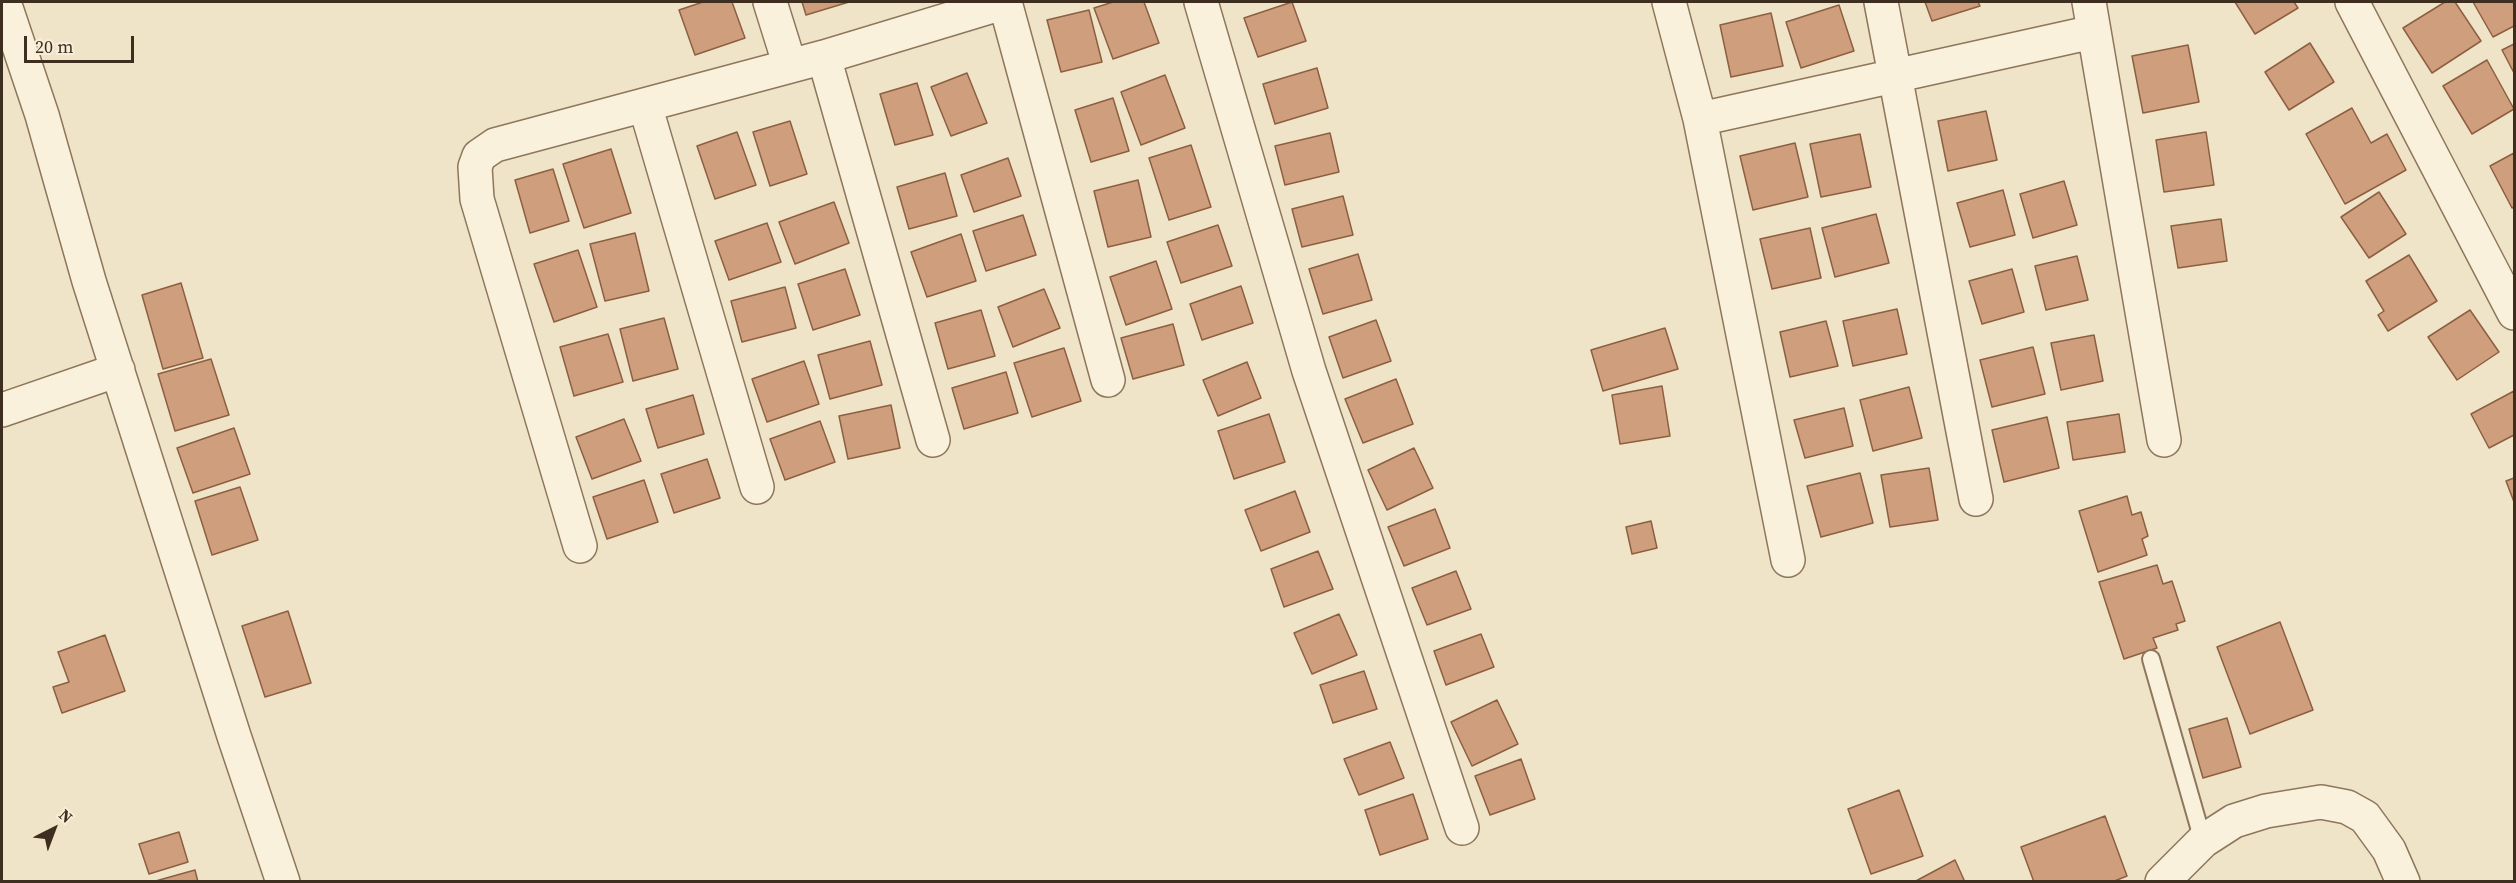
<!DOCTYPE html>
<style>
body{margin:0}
#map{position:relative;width:2516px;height:883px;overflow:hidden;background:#f0e4c8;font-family:"Source Serif 4",serif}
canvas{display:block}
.frame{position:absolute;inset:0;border:3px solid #3d2e20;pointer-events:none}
.north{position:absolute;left:24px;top:799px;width:60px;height:60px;-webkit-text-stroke:4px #f7eed8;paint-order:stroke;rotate:42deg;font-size:16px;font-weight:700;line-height:24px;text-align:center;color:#3d2e20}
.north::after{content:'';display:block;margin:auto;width:21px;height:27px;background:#3d2e20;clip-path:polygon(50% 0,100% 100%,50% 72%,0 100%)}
.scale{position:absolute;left:24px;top:36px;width:110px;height:27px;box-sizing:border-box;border:3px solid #3d2e20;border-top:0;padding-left:8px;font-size:18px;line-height:21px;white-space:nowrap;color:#3d2e20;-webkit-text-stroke:4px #f7eed8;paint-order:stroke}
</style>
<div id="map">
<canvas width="2516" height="883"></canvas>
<div class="frame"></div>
<div class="north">N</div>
<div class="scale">20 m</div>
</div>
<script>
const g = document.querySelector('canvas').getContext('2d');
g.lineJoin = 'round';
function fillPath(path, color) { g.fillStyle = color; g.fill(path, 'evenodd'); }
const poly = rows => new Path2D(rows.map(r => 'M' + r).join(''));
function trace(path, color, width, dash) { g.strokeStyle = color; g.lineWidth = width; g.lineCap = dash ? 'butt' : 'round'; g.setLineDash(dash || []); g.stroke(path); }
const building = poly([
 [703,2,732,2,745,38,695,55,679,10,703,2],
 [802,2,849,2,806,15,802,2],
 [1113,2,1144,2,1159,43,1113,59,1094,8,1113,2],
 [1292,2,1306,41,1258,57,1244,18,1292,2],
 [1925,2,1978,2,1980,6,1932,21,1925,2],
 [2235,2,2294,2,2298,8,2255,34,2235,2],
 [2445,2,2455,2,2481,41,2432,73,2403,28,2445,2],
 [2473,2,2514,2,2514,26,2493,37,2473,2],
 [1839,5,1854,51,1801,68,1786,22,1839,5],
 [1089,10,1102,62,1061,72,1047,20,1089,10],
 [1771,13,1783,66,1731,77,1720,25,1771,13],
 [2310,43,2334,82,2289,110,2265,72,2310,43],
 [2514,44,2514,73,2502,50,2514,44],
 [2188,45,2199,102,2143,113,2132,56,2188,45],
 [2487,60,2514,109,2472,134,2443,86,2487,60],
 [1317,68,1328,108,1275,124,1263,84,1317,68],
 [967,73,987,123,951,136,931,87,967,73],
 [1165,75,1185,128,1141,145,1121,92,1165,75],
 [917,83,933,135,895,145,880,94,917,83],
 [1113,98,1129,151,1091,162,1075,110,1113,98],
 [2352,108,2371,143,2387,134,2406,170,2345,204,2306,134,2352,108],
 [1986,111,1997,160,1948,171,1938,121,1986,111],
 [790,121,807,174,770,186,753,132,790,121],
 [737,132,756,185,715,199,697,146,737,132],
 [2206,132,2214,185,2164,192,2156,140,2206,132],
 [1330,133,1339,172,1285,185,1275,146,1330,133],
 [1860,134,1871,187,1821,197,1810,144,1860,134],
 [1795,143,1808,197,1753,210,1740,156,1795,143],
 [1191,145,1211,207,1169,220,1149,158,1191,145],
 [611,149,631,213,584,228,563,164,611,149],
 [2514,153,2514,207,2512,208,2490,166,2514,153],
 [1008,158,1021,196,974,212,961,175,1008,158],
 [553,169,569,221,530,233,515,180,553,169],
 [945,173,957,216,909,229,897,187,945,173],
 [1138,180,1151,237,1108,247,1094,191,1138,180],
 [2064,181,2077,225,2033,238,2020,194,2064,181],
 [2003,190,2015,235,1970,247,1957,203,2003,190],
 [2379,192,2406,234,2369,258,2341,217,2379,192],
 [1343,196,1353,235,1302,247,1292,209,1343,196],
 [834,202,849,243,795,264,779,222,834,202],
 [1876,214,1889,263,1835,277,1822,228,1876,214],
 [1023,215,1036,255,986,271,973,231,1023,215],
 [2221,219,2227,261,2178,268,2171,226,2221,219],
 [767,223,781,262,729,280,715,241,767,223],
 [1218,225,1232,266,1181,283,1167,242,1218,225],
 [1810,228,1821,278,1772,289,1760,239,1810,228],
 [635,233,649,291,605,301,590,244,635,233],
 [961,234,976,281,927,297,911,252,961,234],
 [578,250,597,307,554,322,534,264,578,250],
 [1358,254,1372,300,1323,314,1309,269,1358,254],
 [2409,255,2437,301,2388,331,2378,315,2384,311,2366,281,2409,255],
 [2077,256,2088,300,2046,310,2035,266,2077,256],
 [1156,261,1172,309,1126,325,1110,277,1156,261],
 [845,269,860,315,813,330,798,284,845,269],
 [2012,269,2024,312,1982,324,1969,281,2012,269],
 [181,283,203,358,163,369,142,295,181,283],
 [1241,286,1253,323,1202,340,1190,304,1241,286],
 [785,287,796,328,742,342,731,301,785,287],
 [1044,289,1060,328,1013,347,998,307,1044,289],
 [1897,309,1907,354,1853,366,1843,321,1897,309],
 [981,310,995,356,948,369,935,323,981,310],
 [2470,310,2499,352,2457,380,2428,337,2470,310],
 [664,318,678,369,633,381,620,329,664,318],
 [1376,320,1391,361,1343,378,1329,337,1376,320],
 [1826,321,1838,366,1790,377,1780,332,1826,321],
 [1173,324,1184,365,1133,379,1121,338,1173,324],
 [1665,328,1678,369,1603,391,1591,350,1665,328],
 [608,334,623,382,574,396,560,347,608,334],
 [2094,335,2103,381,2061,390,2051,343,2094,335],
 [870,341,882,385,830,399,818,355,870,341],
 [2033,347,2045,394,1992,407,1980,360,2033,347],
 [1064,348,1081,401,1032,417,1014,363,1064,348],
 [211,359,229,415,175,431,158,374,211,359],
 [804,361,819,404,767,422,752,379,804,361],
 [1247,362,1261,398,1218,416,1203,380,1247,362],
 [1006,372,1018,413,964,429,952,388,1006,372],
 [1396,379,1413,424,1363,443,1345,399,1396,379],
 [1662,386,1670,436,1620,444,1612,395,1662,386],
 [1909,387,1922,438,1873,451,1860,400,1909,387],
 [2514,391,2514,435,2489,448,2471,414,2514,391],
 [693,395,704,434,658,448,646,409,693,395],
 [891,405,900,448,848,459,839,416,891,405],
 [1844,408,1853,446,1805,458,1794,420,1844,408],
 [1269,414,1285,462,1234,479,1218,431,1269,414],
 [2119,414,2125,452,2073,460,2067,422,2119,414],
 [2047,417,2059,468,2004,482,1992,430,2047,417],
 [624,419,641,461,592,479,576,437,624,419],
 [820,421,835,462,785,480,770,439,820,421],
 [234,428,250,474,193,493,177,448,234,428],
 [1414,448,1433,488,1387,510,1368,470,1414,448],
 [707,459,720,498,674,513,661,474,707,459],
 [1929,468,1938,520,1890,527,1881,475,1929,468],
 [1860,473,1873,523,1821,537,1807,486,1860,473],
 [2514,478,2514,502,2506,481,2514,478],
 [644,480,658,522,607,539,593,497,644,480],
 [240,487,258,540,212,555,195,501,240,487],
 [1295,491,1310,532,1261,551,1245,510,1295,491],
 [2127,496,2132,515,2141,512,2148,536,2142,539,2147,555,2098,572,2079,511,2127,496],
 [1435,509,1450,548,1404,566,1388,527,1435,509],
 [1651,521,1657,548,1632,554,1626,527,1651,521],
 [1318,551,1333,589,1284,607,1271,569,1318,551],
 [2157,565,2163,584,2172,581,2185,621,2176,624,2178,630,2153,638,2157,648,2124,659,2099,582,2157,565],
 [1456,571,1471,609,1427,625,1412,588,1456,571],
 [288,611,311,683,265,697,242,626,288,611],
 [1339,614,1357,655,1312,674,1294,633,1339,614],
 [2280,622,2313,710,2250,734,2217,647,2280,622],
 [1481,634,1494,667,1446,685,1434,651,1481,634],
 [105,635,125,691,62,713,53,687,69,682,58,652,105,635],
 [1364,671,1377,709,1333,723,1320,685,1364,671],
 [1497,700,1518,744,1472,766,1451,722,1497,700],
 [2227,718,2241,767,2203,778,2189,729,2227,718],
 [1390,742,1404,778,1359,795,1344,759,1390,742],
 [1521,759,1535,799,1490,815,1475,776,1521,759],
 [1899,790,1923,856,1871,874,1848,809,1899,790],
 [1413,794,1428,839,1380,855,1365,810,1413,794],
 [2105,816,2127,876,2112,882,2034,882,2021,847,2105,816],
 [179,832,188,862,149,874,139,844,179,832],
 [1955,860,1965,882,1914,882,1955,860],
 [195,870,198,882,152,882,195,870]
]);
fillPath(building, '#cf9f7d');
trace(building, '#8d5f41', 1.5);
const lane = poly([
 [2151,659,2203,841]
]);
const street = poly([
 [4,2,42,115,89,281,234,736,283,882],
 [770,2,790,66],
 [1005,2,1108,380],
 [1201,2,1309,371,1462,828],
 [1669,2,1700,119,1788,560],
 [1881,2,1976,499],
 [2089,2,2164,440],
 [2352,2,2514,313],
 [824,57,933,440],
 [645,105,757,487],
 [1700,119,2093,32],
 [2,410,118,370],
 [580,546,477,199,475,167,479,156,495,145,824,57,1006,2],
 [2162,882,2203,841,2234,821,2266,811,2321,802,2347,807,2365,817,2389,850,2403,882]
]);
trace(lane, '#8d765c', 20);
trace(street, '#8d765c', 36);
trace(lane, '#faf1dc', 16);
trace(street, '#faf1dc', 33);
</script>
